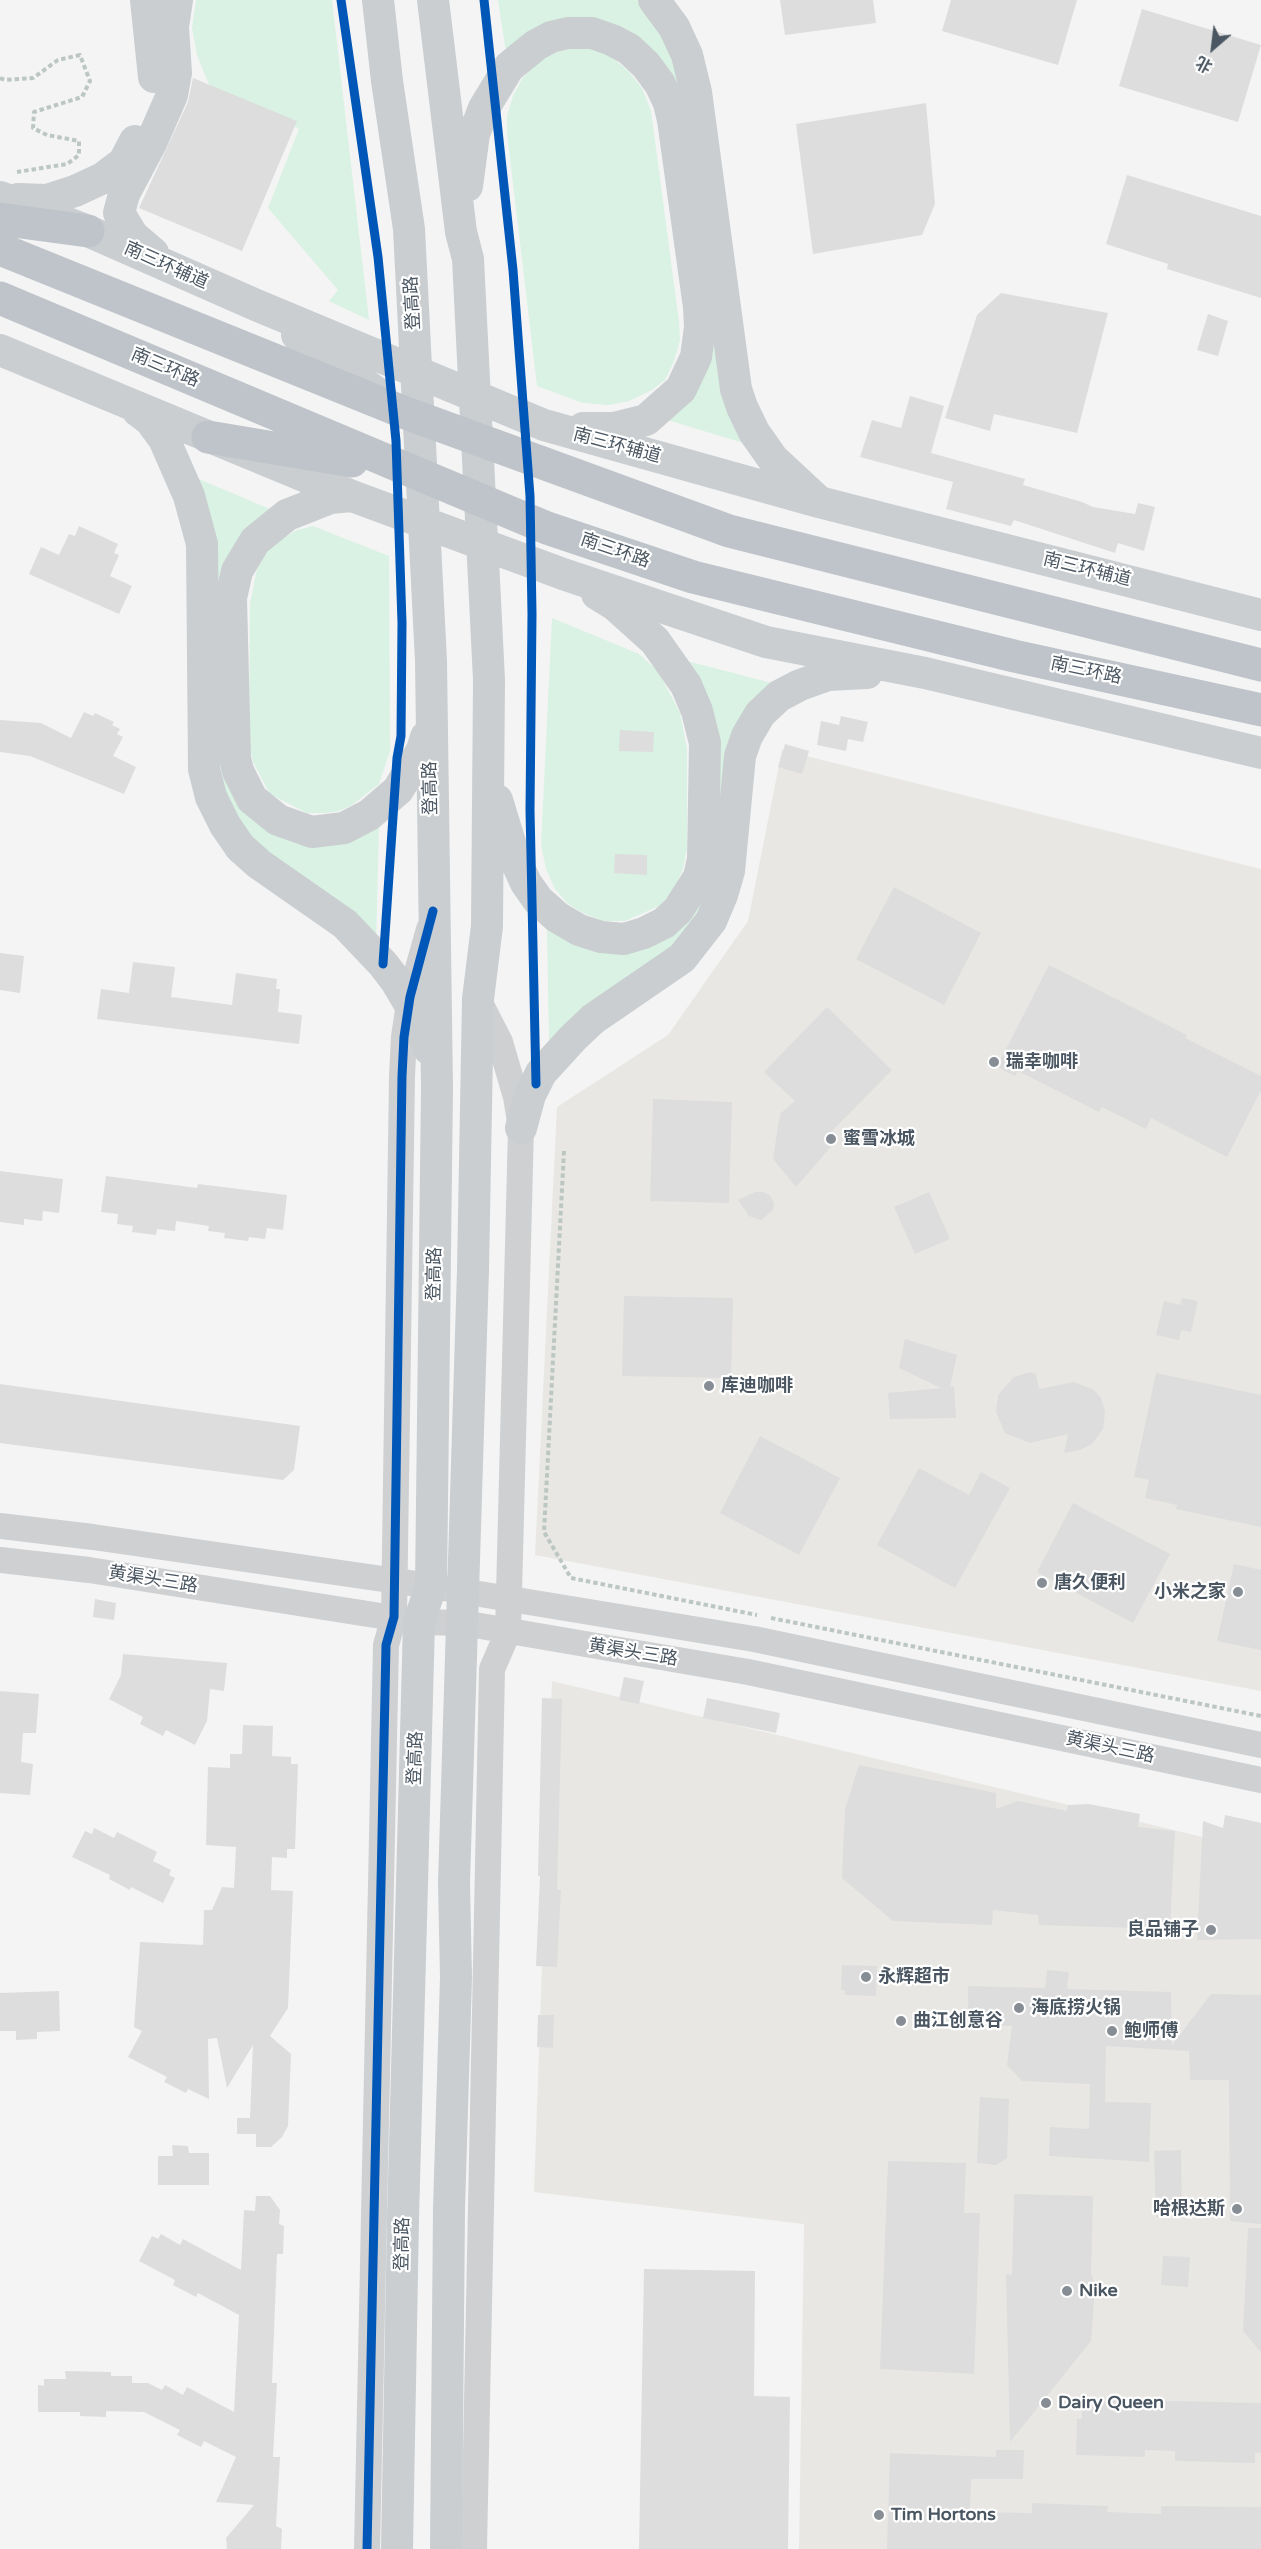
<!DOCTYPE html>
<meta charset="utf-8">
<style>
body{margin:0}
#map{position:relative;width:1261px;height:2549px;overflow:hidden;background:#f4f4f4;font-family:"Varela Round","Noto Sans SC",sans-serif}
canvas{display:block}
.north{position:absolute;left:1183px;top:18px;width:60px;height:60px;-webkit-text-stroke:4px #fff;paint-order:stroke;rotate:208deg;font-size:16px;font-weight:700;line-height:24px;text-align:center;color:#4a5661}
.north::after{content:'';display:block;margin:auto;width:21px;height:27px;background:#4a5661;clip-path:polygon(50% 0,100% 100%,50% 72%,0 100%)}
</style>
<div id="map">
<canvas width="1261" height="2549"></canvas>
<div class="north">北</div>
</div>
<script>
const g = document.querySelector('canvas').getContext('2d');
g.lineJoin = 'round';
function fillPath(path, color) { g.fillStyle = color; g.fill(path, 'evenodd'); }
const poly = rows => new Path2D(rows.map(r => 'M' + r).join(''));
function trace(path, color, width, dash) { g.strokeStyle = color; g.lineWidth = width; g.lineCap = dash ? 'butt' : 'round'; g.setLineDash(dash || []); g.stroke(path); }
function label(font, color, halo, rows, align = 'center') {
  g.font = font + ' "Varela Round","Noto Sans SC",sans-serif'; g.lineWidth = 4.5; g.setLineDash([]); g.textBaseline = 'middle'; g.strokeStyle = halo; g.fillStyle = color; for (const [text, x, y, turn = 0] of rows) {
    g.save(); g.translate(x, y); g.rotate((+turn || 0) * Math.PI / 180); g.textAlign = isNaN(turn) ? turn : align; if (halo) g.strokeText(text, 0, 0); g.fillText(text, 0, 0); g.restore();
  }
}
fillPath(poly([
 [782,750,1261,869,1261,1691,535,1555,557,1107,668,1035,748,921],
 [552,1681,1261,1851,1261,2549,799,2549,804,2224,534,2192]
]), '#e8e7e3');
fillPath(poly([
 [196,0,332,0,369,320,329,301,338,290,268,208,299,129,210,87,197,55,192,28],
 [498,0,637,0,656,20,681,74,747,444,664,419,691,397,679,99,634,38,506,52],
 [569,49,592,49,611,56,628,71,642,88,651,111,679,322,680,340,674,361,665,380,652,390,629,401,609,405,583,403,537,386,507,133,507,116,513,96,522,79,535,65,550,54],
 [194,477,272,510,240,539,245,810,379,824,376,945,274,865,230,813,216,764],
 [313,526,389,556,390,751,379,784,352,805,339,811,326,813,307,813,270,794,253,762,249,743,250,604,257,569,265,554,278,541,297,530],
 [552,618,639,654,658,671,680,713,687,749,687,848,683,869,673,891,659,906,625,921,602,921,581,912,567,903,555,889,546,869,541,845],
 [687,661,776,684,722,857,690,935,549,1044,547,925,577,943,700,904]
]), '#d9f2e3');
fillPath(poly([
 [780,0,873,0,876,23,785,35],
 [951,0,1077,0,1058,65,942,31],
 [1142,9,1261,45,1238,122,1119,86],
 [193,78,297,121,242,251,139,208,188,102],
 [926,103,935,204,922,235,813,254,796,124],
 [1127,175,1261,216,1261,298,1167,269,1168,264,1106,244],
 [1001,293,1108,313,1077,433,994,414,990,431,945,418,977,315],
 [1208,314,1228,321,1218,356,1197,350],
 [910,396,944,406,931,453,1025,479,1023,485,1082,502,1093,507,1135,514,1138,503,1155,507,1144,551,1118,543,1115,553,1014,520,1011,526,946,509,953,482,860,457,872,420,901,428],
 [79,526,118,544,114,553,119,555,110,576,132,586,119,614,29,574,41,547,59,555,69,534,75,536],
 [84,712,93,716,95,713,114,722,112,725,120,729,117,734,123,737,113,756,136,767,124,794,30,756,0,752,0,720,41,723,71,738],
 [841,716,868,722,863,742,848,739,846,751,817,745,821,721,839,725],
 [620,730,654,732,653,752,619,751],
 [785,744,809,751,802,774,778,767],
 [615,854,647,855,647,875,614,873],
 [894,887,981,933,944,1005,856,959],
 [0,953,24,956,20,993,0,990],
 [133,962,175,967,171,997,232,1005,236,973,277,979,276,989,280,989,278,1012,302,1015,299,1044,97,1019,101,989,129,993],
 [1049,965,1187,1035,1185,1038,1261,1076,1261,1090,1227,1157,1151,1118,1146,1129,1102,1107,1099,1112,1018,1071,1015,1076,997,1067],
 [827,1007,892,1070,828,1135,835,1142,796,1187,773,1159,780,1114,795,1101,764,1072],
 [653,1099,732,1102,729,1203,650,1201],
 [0,1171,63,1179,59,1213,43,1211,42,1221,24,1219,24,1225,0,1222],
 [106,1176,197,1188,198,1184,287,1195,283,1230,267,1228,265,1239,249,1237,248,1241,224,1238,225,1233,208,1231,209,1226,176,1221,175,1231,157,1229,156,1235,132,1232,133,1226,117,1224,118,1214,101,1212],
 [755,1192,763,1192,770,1195,774,1204,773,1210,761,1220,749,1216,738,1200],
 [929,1192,950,1239,915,1254,894,1207],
 [624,1296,733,1298,731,1378,622,1376],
 [1182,1298,1198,1301,1191,1332,1181,1330,1179,1340,1156,1335,1164,1301,1180,1305],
 [905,1339,957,1355,950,1387,954,1386,956,1418,890,1419,888,1393,941,1388,899,1368],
 [1030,1372,1036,1374,1039,1389,1074,1382,1094,1390,1101,1398,1105,1412,1103,1429,1092,1444,1080,1450,1064,1453,1068,1434,1030,1443,1005,1433,996,1412,998,1395,1014,1377],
 [1156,1373,1261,1395,1261,1527,1176,1509,1177,1505,1145,1498,1149,1480,1134,1477],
 [0,1384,300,1426,294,1470,283,1480,0,1443],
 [760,1436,840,1478,799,1555,720,1513],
 [919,1468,969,1495,981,1472,1010,1488,955,1588,877,1545],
 [1073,1503,1170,1554,1133,1623,1037,1572],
 [1234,1564,1261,1570,1261,1650,1217,1641],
 [95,1599,116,1603,114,1620,93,1617],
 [123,1654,227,1663,224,1691,210,1689,207,1721,195,1745,166,1730,163,1736,140,1724,143,1717,109,1699,121,1675],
 [624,1677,644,1681,639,1704,619,1700],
 [0,1691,39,1694,36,1733,23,1733,21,1762,33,1764,30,1795,0,1793],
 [542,1698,562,1699,557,1890,561,1890,557,1967,536,1966,540,1876,538,1876],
 [707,1698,780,1713,776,1733,703,1718],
 [243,1725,273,1726,272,1756,291,1757,291,1764,298,1764,295,1849,287,1849,287,1858,272,1857,271,1890,293,1891,288,2008,270,2036,291,2054,288,2126,282,2137,271,2147,256,2147,256,2134,237,2134,237,2118,250,2118,253,2045,227,2088,217,2038,208,2039,209,2099,188,2089,186,2093,164,2082,167,2077,128,2057,142,2031,134,2027,140,1942,203,1945,204,1910,212,1910,222,1887,234,1888,236,1847,206,1845,208,1767,230,1768,230,1754,242,1754],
 [859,1765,996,1793,996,1809,1018,1801,1067,1811,1068,1805,1089,1804,1140,1814,1138,1827,1175,1831,1170,1929,1039,1925,1038,1915,993,1910,992,1925,893,1921,842,1878,845,1809],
 [1225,1815,1261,1823,1261,1939,1197,1940,1203,1821,1223,1828],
 [94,1828,114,1838,117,1832,157,1852,153,1861,171,1870,169,1875,175,1878,163,1903,131,1887,130,1890,109,1879,110,1875,72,1857,85,1831,92,1834],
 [842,1965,877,1966,876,1996,845,1995,845,1990,841,1990],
 [1047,1970,1069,1972,1067,1989,1171,1992,1172,2045,1211,1994,1261,1995,1261,2224,1230,2221,1229,2080,1190,2080,1189,2051,1106,2046,1105,2102,1151,2103,1149,2162,1049,2156,1050,2127,1089,2129,1090,2084,1022,2081,1007,2065,1012,2026,968,2026,968,1986,1045,1988],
 [59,1991,60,2031,37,2032,37,2039,16,2040,16,2031,0,2031,0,1993],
 [538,2015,554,2015,553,2048,537,2047],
 [980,2097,1009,2099,1007,2158,996,2165,977,2163],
 [172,2145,188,2146,189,2153,209,2153,209,2185,158,2185,158,2156,173,2156],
 [1181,2150,1182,2217,1156,2217,1154,2151],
 [888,2161,966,2163,964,2213,980,2213,974,2374,880,2369],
 [1014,2194,1093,2196,1091,2274,1095,2285,1091,2341,1010,2442,1006,2274,1012,2275],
 [256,2196,270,2196,280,2210,279,2224,284,2226,283,2254,277,2254,272,2383,277,2383,273,2457,280,2457,276,2526,282,2529,281,2549,227,2549,226,2538,254,2505,216,2502,236,2457,204,2441,201,2447,177,2435,180,2430,144,2412,106,2411,106,2417,80,2416,80,2412,38,2412,38,2385,44,2386,44,2379,66,2379,65,2371,111,2372,111,2376,132,2376,132,2383,148,2383,162,2390,165,2385,183,2395,187,2387,234,2412,239,2315,198,2293,196,2297,173,2285,175,2280,139,2261,152,2236,158,2239,161,2234,180,2245,183,2239,241,2270,244,2210,255,2211],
 [1248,2228,1261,2228,1261,2352,1243,2331],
 [1163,2256,1190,2257,1188,2287,1161,2285],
 [644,2269,755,2271,754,2396,790,2397,788,2549,639,2549],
 [1082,2399,1261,2403,1261,2453,1255,2453,1255,2463,1175,2461,1175,2451,1145,2450,1145,2457,1076,2455,1077,2419,1082,2419],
 [996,2450,1024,2450,1023,2479,971,2479,970,2512,1032,2513,1032,2503,1108,2506,1107,2512,1161,2514,1161,2506,1261,2507,1261,2549,887,2549,890,2453,996,2457]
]), '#ddddde');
trace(poly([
 [0,78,5,80,33,78,58,60,80,55,90,81,82,97,34,112,33,128,47,135,79,141,79,155,67,164,17,172],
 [564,1151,544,1532,571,1578,757,1615],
 [771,1618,1261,1716]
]), '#bcc7c4', 4, [4.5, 3]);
trace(poly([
 [0,1526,93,1537,431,1586,754,1639,1261,1745],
 [0,1560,89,1570,419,1622,463,1623,748,1672,1261,1780],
 [367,2549,386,1645,394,1617,402,1076,404,1037,410,997,429,929],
 [474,2549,492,1669,508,1632,521,1128,516,1097,500,1042,478,999]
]), '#ced0d2', 26);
trace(poly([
 [146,0,154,77],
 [378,0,387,81,409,229,431,661,437,1087,431,1586,419,1622,403,2219,397,2549],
 [433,0,461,232,468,259,489,680,487,926,478,999,473,1270,454,1883,456,1977,449,2209,446,2549],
 [654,0,674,27,687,55,696,92,736,389,742,407,754,432,773,459,816,499],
 [467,186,474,134,484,108,509,67,536,45,551,37,568,33,592,33,612,40,629,49,646,65,660,84,669,103,673,120,699,307,700,327,696,357,681,389,646,420,614,428,583,428],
 [0,197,88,231,256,305,544,425,819,502,1261,615],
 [18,199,47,200,75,191,103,178,124,162,135,141],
 [153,253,133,236,119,213,124,194,151,143,172,95,176,73,173,27,177,0],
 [297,335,381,396],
 [0,350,352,496,563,574,766,642,925,673,1261,753],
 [138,411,150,420,164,439,189,496,202,544,204,769,211,797,225,825,240,847,259,864,345,924,383,964,396,981,415,1013,429,1049],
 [352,496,330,498,287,515,255,541,237,571,231,598,235,758,238,771,252,799,278,820,312,832,344,828,369,815,398,790,422,750,426,737],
 [497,800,515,859,526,883,538,900,557,917,579,930,601,937,624,939,644,933,664,923,678,910,699,877,703,859,705,743,697,711,686,685,655,641,615,605,597,594],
 [521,1128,530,1095,541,1073,573,1038,593,1019,682,958,711,921,722,895,729,871,740,756,747,736,760,714,779,696,800,685,828,675,867,673]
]), '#caced1', 32);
trace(poly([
 [0,219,88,231],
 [0,249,403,412,729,531,1261,665],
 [0,298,547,528,693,577,1014,656,1261,710],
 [208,437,352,461]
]), '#bec4c9', 33);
trace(poly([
 [341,0,378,257,396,441,402,623,401,736,397,758,383,964],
 [484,0,513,270,530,496,532,614,530,810,536,1084],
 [367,2549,386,1645,394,1617,402,1076,404,1037,410,997,433,911]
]), '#0057b8', 9);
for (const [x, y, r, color] of [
 [994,1062,6,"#868d94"],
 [831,1139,6,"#868d94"],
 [709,1386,6,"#868d94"],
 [1042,1583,6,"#868d94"],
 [1238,1592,6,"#868d94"],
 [1211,1930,6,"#868d94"],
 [866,1977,6,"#868d94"],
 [1019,2008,6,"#868d94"],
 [901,2021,6,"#868d94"],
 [1112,2031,6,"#868d94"],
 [1237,2209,6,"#868d94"],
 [1067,2291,6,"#868d94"],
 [1046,2403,6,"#868d94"],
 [879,2515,6,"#868d94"]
]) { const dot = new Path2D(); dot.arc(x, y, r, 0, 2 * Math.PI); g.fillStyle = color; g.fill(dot); trace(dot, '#fff', 2); }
label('18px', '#4a5661', '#fff', [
 ["南三环辅道",166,266,24],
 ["登高路",413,303,-93],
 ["南三环路",165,368,23],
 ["南三环辅道",617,446,15],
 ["南三环路",615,551,19],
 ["南三环辅道",1087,570,14],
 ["南三环路",1086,671,12],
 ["登高路",431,788,-91],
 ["登高路",435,1274,-89],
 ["黄渠头三路",153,1580,9],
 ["黄渠头三路",633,1653,9],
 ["黄渠头三路",1110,1748,12],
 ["登高路",416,1758,-88],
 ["登高路",403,2244,-89]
]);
label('bold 18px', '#4a5661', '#fff', [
 ["瑞幸咖啡",1006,1062],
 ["蜜雪冰城",843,1139],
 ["库迪咖啡",721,1386],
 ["唐久便利",1054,1583],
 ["小米之家",1226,1592,"right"],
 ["良品铺子",1199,1930,"right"],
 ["永辉超市",878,1977],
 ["海底捞火锅",1031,2008],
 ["曲江创意谷",913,2021],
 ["鲍师傅",1124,2031],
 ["哈根达斯",1225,2209,"right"],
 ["Nike",1079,2291],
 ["Dairy Queen",1058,2403],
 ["Tim Hortons",891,2515]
], 'left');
</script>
